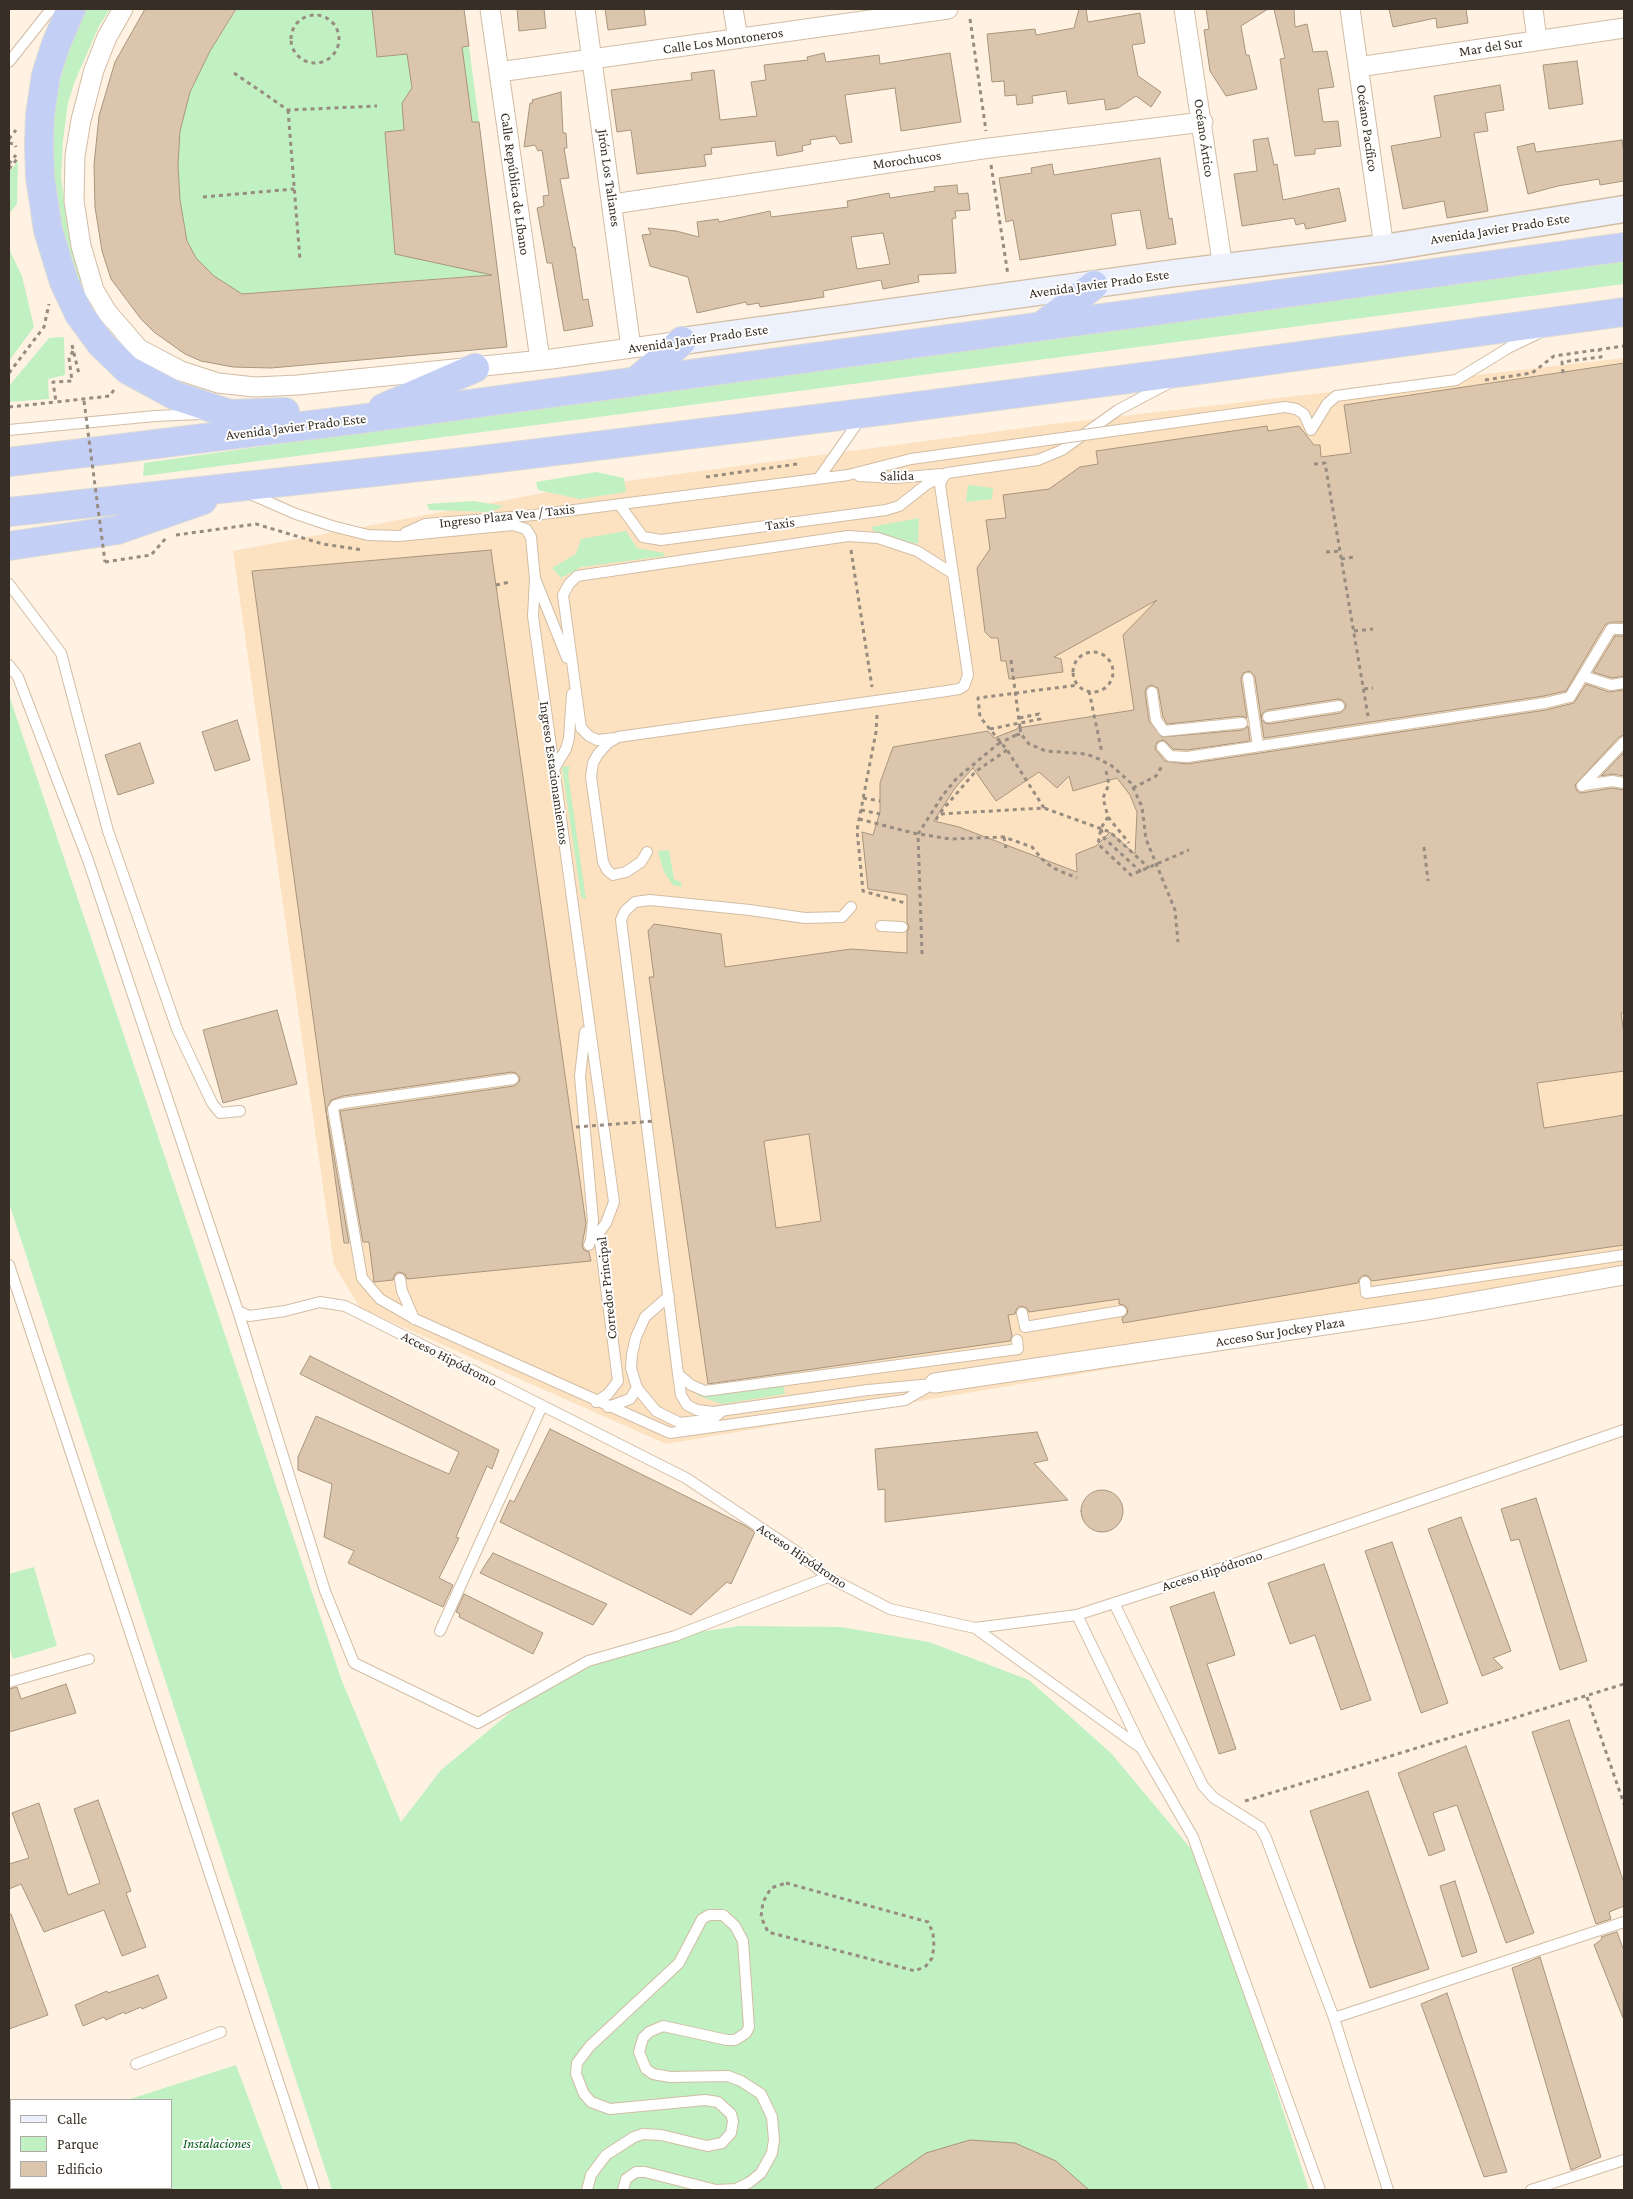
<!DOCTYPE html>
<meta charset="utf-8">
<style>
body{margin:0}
#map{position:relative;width:1633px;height:2199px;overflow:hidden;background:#fff2e2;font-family:"Crimson Pro",serif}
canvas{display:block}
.frame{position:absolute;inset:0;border:10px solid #372f25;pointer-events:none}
.legend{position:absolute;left:10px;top:2099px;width:162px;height:90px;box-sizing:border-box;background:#fff;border:1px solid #afaca8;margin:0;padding:6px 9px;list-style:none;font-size:15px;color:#372f25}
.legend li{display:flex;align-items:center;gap:10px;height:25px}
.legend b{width:25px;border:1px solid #afaca8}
</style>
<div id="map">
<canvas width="1633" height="2199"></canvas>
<div class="frame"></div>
<ul class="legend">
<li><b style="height:6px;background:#edf1fc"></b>Calle</li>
<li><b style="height:14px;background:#c1f0c3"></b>Parque</li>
<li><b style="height:14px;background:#dbc6ad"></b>Edificio</li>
</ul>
</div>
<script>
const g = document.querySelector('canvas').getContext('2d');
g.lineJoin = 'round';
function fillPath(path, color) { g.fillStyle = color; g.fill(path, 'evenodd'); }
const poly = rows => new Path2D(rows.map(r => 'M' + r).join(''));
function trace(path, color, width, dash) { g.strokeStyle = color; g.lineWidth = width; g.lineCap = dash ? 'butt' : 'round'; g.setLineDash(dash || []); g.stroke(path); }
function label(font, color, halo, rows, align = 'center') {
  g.font = font + ' "Crimson Pro",serif'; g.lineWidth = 4; g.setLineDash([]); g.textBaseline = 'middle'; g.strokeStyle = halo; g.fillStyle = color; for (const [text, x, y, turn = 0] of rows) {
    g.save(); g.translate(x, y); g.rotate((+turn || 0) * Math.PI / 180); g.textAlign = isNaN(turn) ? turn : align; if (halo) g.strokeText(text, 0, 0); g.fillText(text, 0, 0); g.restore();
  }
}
fillPath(poly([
 [1624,358,1624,1282,666,1444,360,1308,334,1265,233,551,559,490,1053,424]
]), '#fde2c2');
fillPath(poly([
 [82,9,110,9,99,26,75,81,68,103,63,140,61,176,68,230,77,270,93,299,85,307,51,209,53,92],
 [237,9,372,9,378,57,469,46,479,122,385,133,395,253,416,258,495,250,498,274,242,294,214,276,196,258,187,241,180,200,178,165,180,131,190,92,210,51],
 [18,161,17,204,9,214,9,172],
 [9,249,22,276,34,327,9,361],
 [1624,254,1624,284,143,476,144,463],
 [64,337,65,375,48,379,49,399,9,402,9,386,49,338],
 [596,472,624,478,626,492,580,499,538,490,536,482],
 [968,485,993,488,992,499,966,502],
 [473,501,504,506,491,512,429,510,427,504],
 [919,518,918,544,876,534,871,527],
 [626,531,637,548,664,553,665,556,581,567,561,578,552,568,576,554,581,539],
 [9,695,342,1681,401,1822,441,1770,536,1691,633,1642,739,1626,841,1627,929,1642,1029,1680,1111,1753,1202,1862,1309,2190,332,2190,9,1203],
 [570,766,568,773,586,899,581,897,562,767],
 [669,850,674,879,681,882,682,887,673,885,664,872,658,851],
 [783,1383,785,1394,722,1404,696,1395],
 [34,1567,57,1646,13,1659,9,1645,9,1574],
 [236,2065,283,2190,9,2190,9,2139,11,2138,11,2188,171,2188,171,2100,127,2100]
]), '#c1f0c3');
const building = poly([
 [145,9,236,9,210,51,190,92,180,131,178,165,180,200,187,241,196,258,214,276,242,294,492,275,395,254,385,132,404,130,402,103,412,88,407,54,377,57,372,9,464,9,469,46,462,47,472,122,479,122,507,347,271,368,233,367,201,361,185,354,154,332,141,319,111,279,102,251,95,207,94,165,99,116,115,62,145,9],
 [517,9,544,9,546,28,519,31,517,9],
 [605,9,644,9,646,25,608,30,605,9],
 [1079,9,1086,9,1088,22,1140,13,1145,43,1132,45,1138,76,1161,92,1151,107,1136,96,1118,108,1106,110,1104,99,1068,104,1066,91,1032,96,1033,103,1017,105,1016,95,1005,96,1004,81,992,82,987,34,1035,29,1036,35,1074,28,1079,9],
 [1206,9,1268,9,1241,26,1246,55,1249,55,1257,89,1226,96,1210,71,1204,30,1209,29,1206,9],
 [1274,9,1294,9,1295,27,1307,24,1313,52,1327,51,1334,87,1318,89,1323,122,1338,121,1341,146,1315,149,1315,154,1295,156,1280,59,1285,58,1274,9],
 [1389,9,1466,9,1468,23,1437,28,1436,18,1393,27,1389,9],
 [824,53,826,62,879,55,880,64,950,53,961,122,901,131,895,88,845,95,852,142,840,144,835,136,810,140,811,144,802,146,803,151,777,156,775,141,711,148,712,154,704,155,706,166,637,174,631,130,617,132,611,90,692,80,691,73,714,70,720,120,757,116,751,82,766,80,764,65,808,60,807,57,824,53],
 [1577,61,1583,104,1549,109,1543,65,1577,61],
 [1500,85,1504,110,1485,113,1488,131,1474,133,1488,211,1447,218,1444,201,1403,209,1391,146,1441,137,1434,96,1500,85],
 [561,92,563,133,566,133,567,148,564,148,569,178,560,179,573,247,575,247,583,300,588,299,593,326,564,331,552,263,547,263,537,208,544,206,543,196,549,195,542,150,538,151,535,145,524,147,530,103,533,103,532,100,561,92],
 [1268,138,1274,165,1277,164,1283,200,1339,188,1346,221,1306,229,1304,223,1296,225,1294,218,1242,226,1234,174,1257,171,1253,140,1268,138],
 [1622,140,1624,155,1624,181,1600,185,1599,179,1558,186,1528,194,1517,147,1534,143,1536,152,1622,140],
 [1160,158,1169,219,1172,218,1176,244,1147,249,1140,210,1111,214,1116,245,1020,260,1013,220,1006,222,999,178,1032,173,1031,168,1052,164,1054,175,1160,158],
 [957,185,958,194,968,193,970,210,955,211,956,218,952,219,956,273,918,275,919,282,883,289,881,280,823,291,824,297,760,307,759,303,747,305,746,302,697,313,688,277,650,266,642,235,651,234,648,228,676,231,699,237,697,222,718,219,719,222,770,211,771,217,848,207,847,201,889,193,890,198,935,191,934,187,957,185],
 [883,233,890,264,857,269,851,237,883,233],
 [1624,363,1624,622,1611,622,1605,625,1566,691,1544,696,1264,738,1255,677,1250,671,1243,673,1241,679,1247,718,1241,716,1167,724,1163,717,1158,688,1151,685,1147,687,1145,692,1149,721,1162,737,1243,730,1248,726,1250,741,1187,750,1173,749,1164,740,1157,742,1155,749,1165,761,1187,764,1546,710,1574,703,1586,684,1609,692,1624,690,1624,735,1619,737,1575,785,1577,791,1581,793,1612,788,1624,790,1624,1013,1621,1013,1624,1035,1624,1071,1537,1083,1544,1128,1624,1115,1624,1245,1372,1281,1368,1276,1364,1275,1359,1279,1358,1283,1123,1323,1122,1318,1127,1314,1128,1309,1124,1305,1119,1304,1119,1299,1029,1312,1027,1308,1021,1306,1017,1308,1015,1314,1008,1315,1012,1336,1010,1341,708,1384,649,977,654,977,648,931,654,924,721,934,725,967,851,949,907,953,907,932,909,927,907,922,907,895,868,889,862,832,873,835,880,812,880,783,893,747,988,731,994,738,1017,729,1017,728,1134,710,1123,635,1157,600,1054,657,1061,659,1063,672,1009,679,1006,661,1001,661,998,638,991,638,985,632,977,568,990,549,986,520,1006,518,1003,495,1049,489,1080,467,1098,464,1096,451,1267,426,1268,431,1299,426,1314,445,1320,445,1321,457,1351,453,1344,405,1624,363],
 [1338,699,1342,700,1346,704,1345,709,1340,713,1269,724,1265,723,1261,719,1262,714,1267,710,1338,699],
 [973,768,996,801,1039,772,1057,788,1069,776,1073,791,1117,778,1130,795,1137,812,1135,854,1110,832,1096,846,1076,854,1077,872,959,827,934,821,955,788,973,768],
 [809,1134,821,1221,776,1228,764,1141,809,1134],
 [491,550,586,1224,582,1245,584,1250,589,1252,591,1261,407,1279,405,1274,399,1272,395,1274,393,1280,374,1282,369,1242,363,1242,340,1111,514,1086,519,1082,520,1078,516,1073,512,1072,343,1096,331,1100,326,1110,349,1243,344,1243,252,571,491,550],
 [1615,636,1624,636,1624,676,1612,678,1593,672,1615,636],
 [237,720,250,760,215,771,202,732,237,720],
 [140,743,154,783,118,795,105,755,140,743],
 [1624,752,1624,776,1613,774,1601,776,1624,752],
 [277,1010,297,1084,223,1103,203,1030,277,1010],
 [310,1356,499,1450,492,1469,487,1466,456,1537,459,1538,439,1578,453,1585,443,1607,348,1563,354,1551,324,1537,332,1484,298,1470,298,1457,316,1416,449,1474,459,1452,300,1374,310,1356],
 [550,1429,744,1525,755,1532,731,1584,727,1582,691,1615,500,1522,510,1500,514,1502,550,1429],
 [1037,1432,1048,1460,1034,1463,1068,1500,885,1522,885,1489,878,1490,875,1449,1037,1432],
 '1081 1511a21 21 0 1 1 42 0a21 21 0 1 1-42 0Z',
 [1536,1498,1587,1661,1560,1670,1519,1539,1511,1541,1501,1509,1536,1498],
 [1461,1517,1511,1651,1493,1658,1503,1668,1482,1676,1428,1529,1461,1517],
 [1392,1542,1448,1703,1421,1713,1365,1551,1392,1542],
 [493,1553,607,1604,593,1625,480,1573,493,1553],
 [1324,1564,1371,1700,1341,1710,1315,1635,1290,1644,1268,1583,1324,1564],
 [1214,1592,1235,1655,1207,1664,1236,1749,1219,1754,1170,1607,1214,1592],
 [464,1594,543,1633,533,1654,459,1617,460,1614,456,1612,464,1594],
 [66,1684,76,1713,9,1732,9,1689,17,1687,21,1699,66,1684],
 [1569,1720,1624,1883,1624,1906,1609,1912,1611,1919,1596,1924,1532,1732,1569,1720],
 [1466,1746,1534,1933,1506,1943,1457,1805,1433,1813,1445,1850,1429,1856,1398,1773,1466,1746],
 [1368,1791,1429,1969,1370,1988,1310,1811,1368,1791],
 [98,1800,131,1891,126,1893,146,1947,122,1956,104,1910,44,1932,21,1884,9,1889,9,1864,29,1858,12,1813,39,1803,68,1895,100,1883,74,1809,98,1800],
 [1455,1881,1477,1952,1462,1957,1440,1886,1455,1881],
 [9,1914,11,1914,48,2015,9,2029,9,1914],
 [1617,1932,1624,1951,1623,2018,1594,1945,1602,1939,1601,1937,1617,1932],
 [1540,1957,1601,2157,1571,2170,1512,1968,1540,1957],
 [158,1975,167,1998,142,2009,141,2007,125,2014,124,2012,106,2020,104,2017,83,2026,75,2005,107,1991,108,1993,158,1975],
 [1447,1993,1507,2172,1484,2177,1421,2004,1447,1993],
 [970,2140,1015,2143,1056,2161,1089,2190,873,2190,926,2153,970,2140]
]);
fillPath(building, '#dbc6ad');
trace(building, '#a9957d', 1);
const lane = poly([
 [9,62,51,9],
 [1285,407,1296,409,1304,414,1311,430],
 [9,430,155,416,202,414],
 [1311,430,1327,404,1336,396,1456,380,1510,347,1537,334],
 [859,476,895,478,941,474],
 [819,478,861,418],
 [248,493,296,514,332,526,368,535,399,536,513,525,526,529,531,537,535,579,533,616,614,1202,606,1223,599,1233,618,1381,608,1394,596,1402],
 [619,504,643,537,661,540,886,510,899,506,927,484,946,474],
 [405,533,425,524,535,515,848,475,911,459],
 [536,581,567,658],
 [9,584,61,653,108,831,177,1029,212,1103,220,1113,240,1111],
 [9,665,18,677,88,860,238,1311,325,1591,354,1663,478,1723,588,1661,675,1636,828,1577],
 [1583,676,1611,685,1624,683],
 [1248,678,1258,746],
 [1152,692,1156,720,1164,731,1242,723],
 [1268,717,1339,706],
 [616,738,597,740,589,736,581,728,563,595,569,584,577,576,848,536,878,538,917,551,952,573],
 [1162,747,1170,756,1187,757,1545,703,1570,697,1611,629,1624,629],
 [554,769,566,749,569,738,572,694],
 [1584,785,1612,781,1624,783],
 [1582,786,1624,742],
 [647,852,641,862,626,872,613,875,607,870,603,862,591,777,593,763,598,754,608,743,618,737,940,692,959,689,964,686,968,675,945,519,940,485,942,479,947,473,1038,460,1062,450,1118,410,1169,383],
 [851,907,842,917,805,918,750,910,650,900,635,902,625,911,621,920,678,1374,691,1385,705,1391,1018,1349,1017,1340],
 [881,926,902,927],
 [585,1032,580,1076,593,1220,591,1240,589,1245],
 [513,1079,344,1103,336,1105,333,1109,362,1278,380,1299,415,1319,670,1433,905,1400,935,1383],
 [9,1265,314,2190],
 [400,1279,402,1291,414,1319],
 [1365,1282,1366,1293,1624,1255],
 [238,1311,249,1316,285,1311,320,1302,345,1306,686,1478,797,1552,828,1577,890,1609,975,1628,1077,1615,1228,1566,1624,1430],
 [1022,1313,1025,1327,1121,1311],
 [678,1374,681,1395,687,1405,697,1410,713,1412,868,1390,932,1384],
 [637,1388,656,1411,680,1423,713,1419,722,1411],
 [608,1407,630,1399,637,1388,631,1368,632,1354,636,1337,645,1317,669,1296],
 [1114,1603,1203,1786,1214,1798,1260,1827,1266,1838,1334,2018,1388,2190],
 [1077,1615,1142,1749,1193,1837,1320,2190],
 [975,1628,1141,1748],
 [440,1631,542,1406],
 [9,1682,89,1659],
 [1334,2018,1624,1922],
 [136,2064,221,2032],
 [587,2190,591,2175,606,2155,634,2137,643,2134,661,2135,707,2146,722,2143,731,2133,733,2121,731,2114,718,2102,705,2100,610,2109,591,2102,584,2094,576,2074,577,2063,590,2046,679,1963,702,1919,709,1915,723,1915,735,1926,743,1941,749,2027,746,2033,735,2040,727,2040,663,2026,649,2032,643,2038,639,2052,646,2069,653,2074,670,2077,728,2076,741,2081,761,2094,772,2117,774,2140,772,2153,761,2173,750,2182,736,2189,716,2190,645,2172,636,2172,626,2179,623,2190],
 [1531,2190,1624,2160]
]);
const street = poly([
 [123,9,107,37,94,70,81,120,75,156,74,201,81,246,94,290,107,312,139,349,181,371,218,383,255,387,298,385,552,359,682,341],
 [490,9,540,360],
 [585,9,631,348],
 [733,9,738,38],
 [1184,9,1223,268],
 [1350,9,1384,248],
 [1533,9,1537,40],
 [1358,67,1624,28],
 [499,72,948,9],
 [613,204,989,148,1203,122],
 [935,1383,1432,1309,1624,1275]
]);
const secondary = poly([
 [682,341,1175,273,1384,248,1624,209]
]);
const highway = poly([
 [71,9,56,44,46,75,40,115,39,145,40,177,48,230,64,282,79,314,101,344,128,370,176,396,230,414,285,412],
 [1044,324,1094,285],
 [635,382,682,341],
 [383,408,475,368],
 [9,462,360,419,1624,247],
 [9,512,474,461,864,413,1190,371,1624,312],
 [9,546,117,530,203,500]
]);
trace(lane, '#d2bda4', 12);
trace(street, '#d2bda4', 21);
trace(secondary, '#d2bda4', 29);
trace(highway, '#dbdad8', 30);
trace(poly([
 '291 39a24 24 0 1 1 48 0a24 24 0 1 1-48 0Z',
 [970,19,986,131],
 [234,73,288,110,377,106],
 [288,110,300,260],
 [9,139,16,130],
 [9,143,15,144,16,147],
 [9,164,16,155],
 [991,165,1008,275],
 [9,169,17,159],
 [203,197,294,189],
 [72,345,79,374],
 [73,351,69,358,72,381,53,382,56,402,110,396,115,388],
 [9,373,44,327,49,304],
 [1563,373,1562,362,1601,357,1599,349],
 [1485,380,1532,373,1554,356,1624,346],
 [9,407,56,402],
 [1314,464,1325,463,1368,716],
 [706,477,797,464],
 [176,535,256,524,323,544,363,550],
 [851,550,872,687],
 [1326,552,1340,551],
 [1341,559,1354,557],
 [105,562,151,555,166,538],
 [496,585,510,582],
 [1354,631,1373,629],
 '1073 672a20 20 0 1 1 40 0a20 20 0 1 1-40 0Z',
 [1364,689,1373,688],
 [1089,691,1102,753],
 [877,715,876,732,857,830,863,891,905,903],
 [1020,728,1021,734,1029,744,1046,751,1086,754,1099,759,1112,766,1131,783,1142,807,1146,839,1175,910,1178,942],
 [990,729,1040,719,1039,714,1019,718],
 [1016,735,1021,734],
 [1007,750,975,772,939,814,1044,808,1110,832,1149,868],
 [1106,771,1109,784,1103,798,1108,817,1101,828,1098,844,1131,875,1189,850],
 [1133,788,1156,776,1162,766],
 [863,798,880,801],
 [1044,808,1007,750,980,717,978,698,1078,685],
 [861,810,880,814],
 [1108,817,1129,843],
 [859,819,913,833,950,839,1004,837,1032,847,1042,859,1053,868,1077,878],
 [936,820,939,814],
 [1101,829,1104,838,1141,872],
 [1004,837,1006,848],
 [1424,847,1428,881],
 [922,954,918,834,943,795,956,779,998,744],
 [1587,1697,1624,1804],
 [1245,1801,1624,1684],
 [786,1883,928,1922,933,1933,934,1947,932,1958,926,1966,915,1971,768,1932,761,1917,763,1902,771,1888,786,1883]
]), '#978c7f', 3, [4, 4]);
trace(lane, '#fff', 10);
trace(street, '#fff', 19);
trace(secondary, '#edf1fc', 26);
trace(highway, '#c4cff5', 28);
const laneBridge = poly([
 [911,459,1285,407]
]);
trace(laneBridge, '#d2bda4', 12, []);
trace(poly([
 [84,401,105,562],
 [1011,660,1020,728],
 [998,744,1016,735],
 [576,1127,655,1121]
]), '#978c7f', 3, [4, 4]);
trace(laneBridge, '#fff', 10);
label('14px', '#372f25', '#fff', [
 ["Calle Los Montoneros",723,41,-8],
 ["Mar del Sur",1491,47,-9],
 ["Océano Pacífico",1367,128,82],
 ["Océano Ártico",1204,138,82],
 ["Morochucos",907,160,-8],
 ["Jirón Los Talianes",609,178,82],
 ["Calle República de Líbano",515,184,82],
 ["Avenida Javier Prado Este",1500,229,-9],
 ["Avenida Javier Prado Este",1099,284,-8],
 ["Avenida Javier Prado Este",698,339,-8],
 ["Avenida Javier Prado Este",296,427,-7],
 ["Salida",897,476,-1],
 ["Ingreso Plaza Vea / Taxis",507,516,-6],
 ["Taxis",780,524,-8],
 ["Ingreso Estacionamientos",554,773,82],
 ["Corredor Principal",607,1288,-96],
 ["Acceso Sur Jockey Plaza",1280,1332,-9],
 ["Acceso Hipódromo",449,1359,27],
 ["Acceso Hipódromo",802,1556,34],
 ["Acceso Hipódromo",1212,1571,-18]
]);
label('italic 14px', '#075c1b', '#fff', [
 ["Instalaciones",217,2144]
]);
</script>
